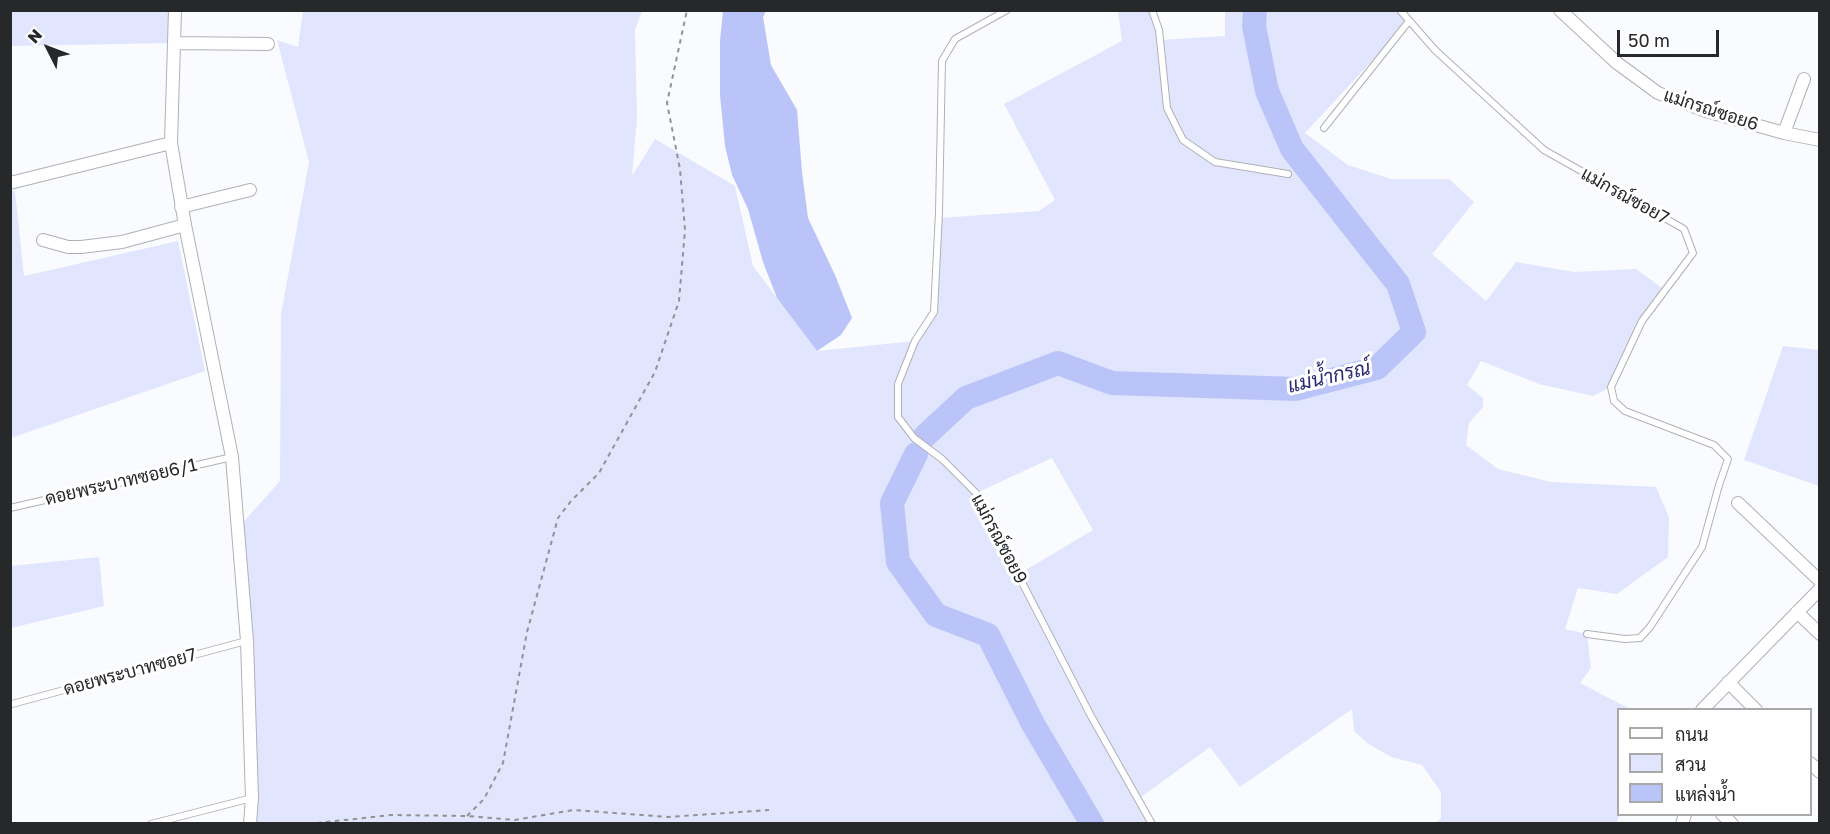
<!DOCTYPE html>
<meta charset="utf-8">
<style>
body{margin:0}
#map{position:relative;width:1830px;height:834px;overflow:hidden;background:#fafbfe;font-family:"Golos Text",Sarabun,sans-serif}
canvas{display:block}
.frame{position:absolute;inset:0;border:12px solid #27282a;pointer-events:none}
.legend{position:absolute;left:1617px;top:708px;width:195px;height:108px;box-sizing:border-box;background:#fff;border:2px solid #a9a9aa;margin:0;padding:8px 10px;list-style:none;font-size:18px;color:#27282a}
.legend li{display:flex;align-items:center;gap:12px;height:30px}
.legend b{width:30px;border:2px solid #a9a9aa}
.north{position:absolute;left:18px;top:18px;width:60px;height:60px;-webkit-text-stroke:4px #fff;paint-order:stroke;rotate:312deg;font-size:16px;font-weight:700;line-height:24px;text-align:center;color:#27282a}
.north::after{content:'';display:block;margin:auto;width:21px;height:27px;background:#27282a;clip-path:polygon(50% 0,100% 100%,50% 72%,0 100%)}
.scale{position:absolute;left:1617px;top:30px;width:102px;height:27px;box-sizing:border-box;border:3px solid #27282a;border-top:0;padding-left:8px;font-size:18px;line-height:21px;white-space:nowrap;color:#27282a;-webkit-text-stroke:4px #fff;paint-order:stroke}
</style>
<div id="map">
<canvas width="1830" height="834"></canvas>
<div class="frame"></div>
<ul class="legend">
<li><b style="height:8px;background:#fff"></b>ถนน</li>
<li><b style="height:16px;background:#e1e6fe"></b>สวน</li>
<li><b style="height:16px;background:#bbc4f8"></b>แหล่งน้ำ</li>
</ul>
<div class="north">N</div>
<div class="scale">50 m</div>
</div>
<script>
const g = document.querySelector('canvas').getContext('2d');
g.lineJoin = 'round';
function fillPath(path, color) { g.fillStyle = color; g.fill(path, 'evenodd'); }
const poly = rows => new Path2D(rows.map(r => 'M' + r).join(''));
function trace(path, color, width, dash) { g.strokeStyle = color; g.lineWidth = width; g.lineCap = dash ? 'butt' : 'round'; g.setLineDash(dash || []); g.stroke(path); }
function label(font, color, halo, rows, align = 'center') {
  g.font = font + ' "Golos Text",Sarabun,sans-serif'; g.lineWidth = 6; g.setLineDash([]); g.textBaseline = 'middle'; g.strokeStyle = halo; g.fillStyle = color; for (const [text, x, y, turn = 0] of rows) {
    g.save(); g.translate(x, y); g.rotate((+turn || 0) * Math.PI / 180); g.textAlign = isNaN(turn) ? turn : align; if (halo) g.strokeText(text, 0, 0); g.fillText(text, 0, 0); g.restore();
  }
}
fillPath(poly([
 [10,11,175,11,174,43,11,46],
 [303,11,642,11,635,30,637,118,632,176,655,139,735,186,753,266,817,351,915,341,934,312,939,218,1039,211,1055,200,1004,104,1122,41,1118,11,1151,11,1160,40,1225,36,1225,11,1400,11,1409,21,1305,133,1348,165,1391,179,1449,179,1474,202,1432,254,1486,301,1516,262,1574,272,1636,269,1665,290,1642,321,1611,387,1593,396,1539,384,1481,361,1467,385,1483,398,1483,407,1469,423,1466,445,1498,469,1551,482,1656,487,1669,517,1668,557,1617,594,1578,588,1565,629,1587,634,1591,668,1580,683,1630,709,1618,710,1618,814,1620,815,1616,823,1436,823,1441,818,1441,792,1422,765,1391,757,1367,743,1354,731,1352,709,1240,787,1210,747,1141,797,1155,823,250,823,238,528,280,481,281,314,309,162,277,40,298,47],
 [1052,458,1093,530,1019,574,976,493],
 [11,191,15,191,24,276,178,241,205,371,11,438],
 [1783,346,1819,350,1819,486,1744,460],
 [99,557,104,606,11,628,11,566]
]), '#e1e6fe');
fillPath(poly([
 [723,11,766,11,763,17,771,65,797,110,802,172,808,218,835,275,852,318,841,335,817,351,777,298,763,262,748,209,732,175,725,146,720,95,720,41]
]), '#bbc4f8');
trace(poly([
 [925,436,966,398,1058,363,1112,383,1296,389,1377,368,1414,332,1398,284,1292,149,1267,91,1254,26,1255,10],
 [916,454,892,503,898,562,936,615,988,635,1033,724,1092,824]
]), '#bbc4f8', 24);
const service = poly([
 [1007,10,955,39,942,61,939,212,934,312,915,341,898,384,898,417,914,438,942,459,976,493,1091,716,1152,824],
 [1152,10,1159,30,1167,108,1183,140,1215,162,1288,174],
 [1400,10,1435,50,1544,150,1684,229,1693,253,1642,321,1611,387,1614,401,1625,411,1714,445,1728,459,1719,485,1702,547,1650,627,1640,638,1625,639,1587,634],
 [1324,128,1409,21],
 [10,508,232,457],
 [12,704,246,641],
 [151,824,252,798]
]);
const minor = poly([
 [175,10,171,143,185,225,232,457,247,641,252,798,250,824],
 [1560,10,1617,63,1658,93,1706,111,1784,133,1820,140],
 [174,43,268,44],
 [1784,133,1804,79],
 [10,183,171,143],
 [181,207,250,190],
 [43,240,68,247,81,247,122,242,185,225],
 [1738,503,1820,581],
 [1797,612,1820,634],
 [1728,682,1756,710],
 [1702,710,1820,589],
 [1810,763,1820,772],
 [1722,814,1732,824],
 [1682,824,1685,814]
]);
trace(service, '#b0b1b6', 8);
trace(minor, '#b0b1b6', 14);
trace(poly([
 [467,816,484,799,503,763,527,632,558,518,571,501,599,473,655,372,679,301,685,230,680,169,667,103,687,10],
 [286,824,289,824],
 [308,824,391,815,467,816,515,820,574,810,668,817,769,810]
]), '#919294', 2, [4.5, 4.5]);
trace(service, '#fff', 6);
trace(minor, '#fff', 12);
label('18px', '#27282a', '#fff', [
 ["แม่กรณ์ซอย6",1711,110,18],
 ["แม่กรณ์ซอย7",1625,196,29],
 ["ดอยพระบาทซอย6/1",121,482,-13],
 ["แม่กรณ์ซอย9",999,539,62],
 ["ดอยพระบาทซอย7",130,672,-15]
]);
label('italic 20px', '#2a2b74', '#fff', [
 ["แม่น้ำกรณ์",1329,377,-13]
]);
</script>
